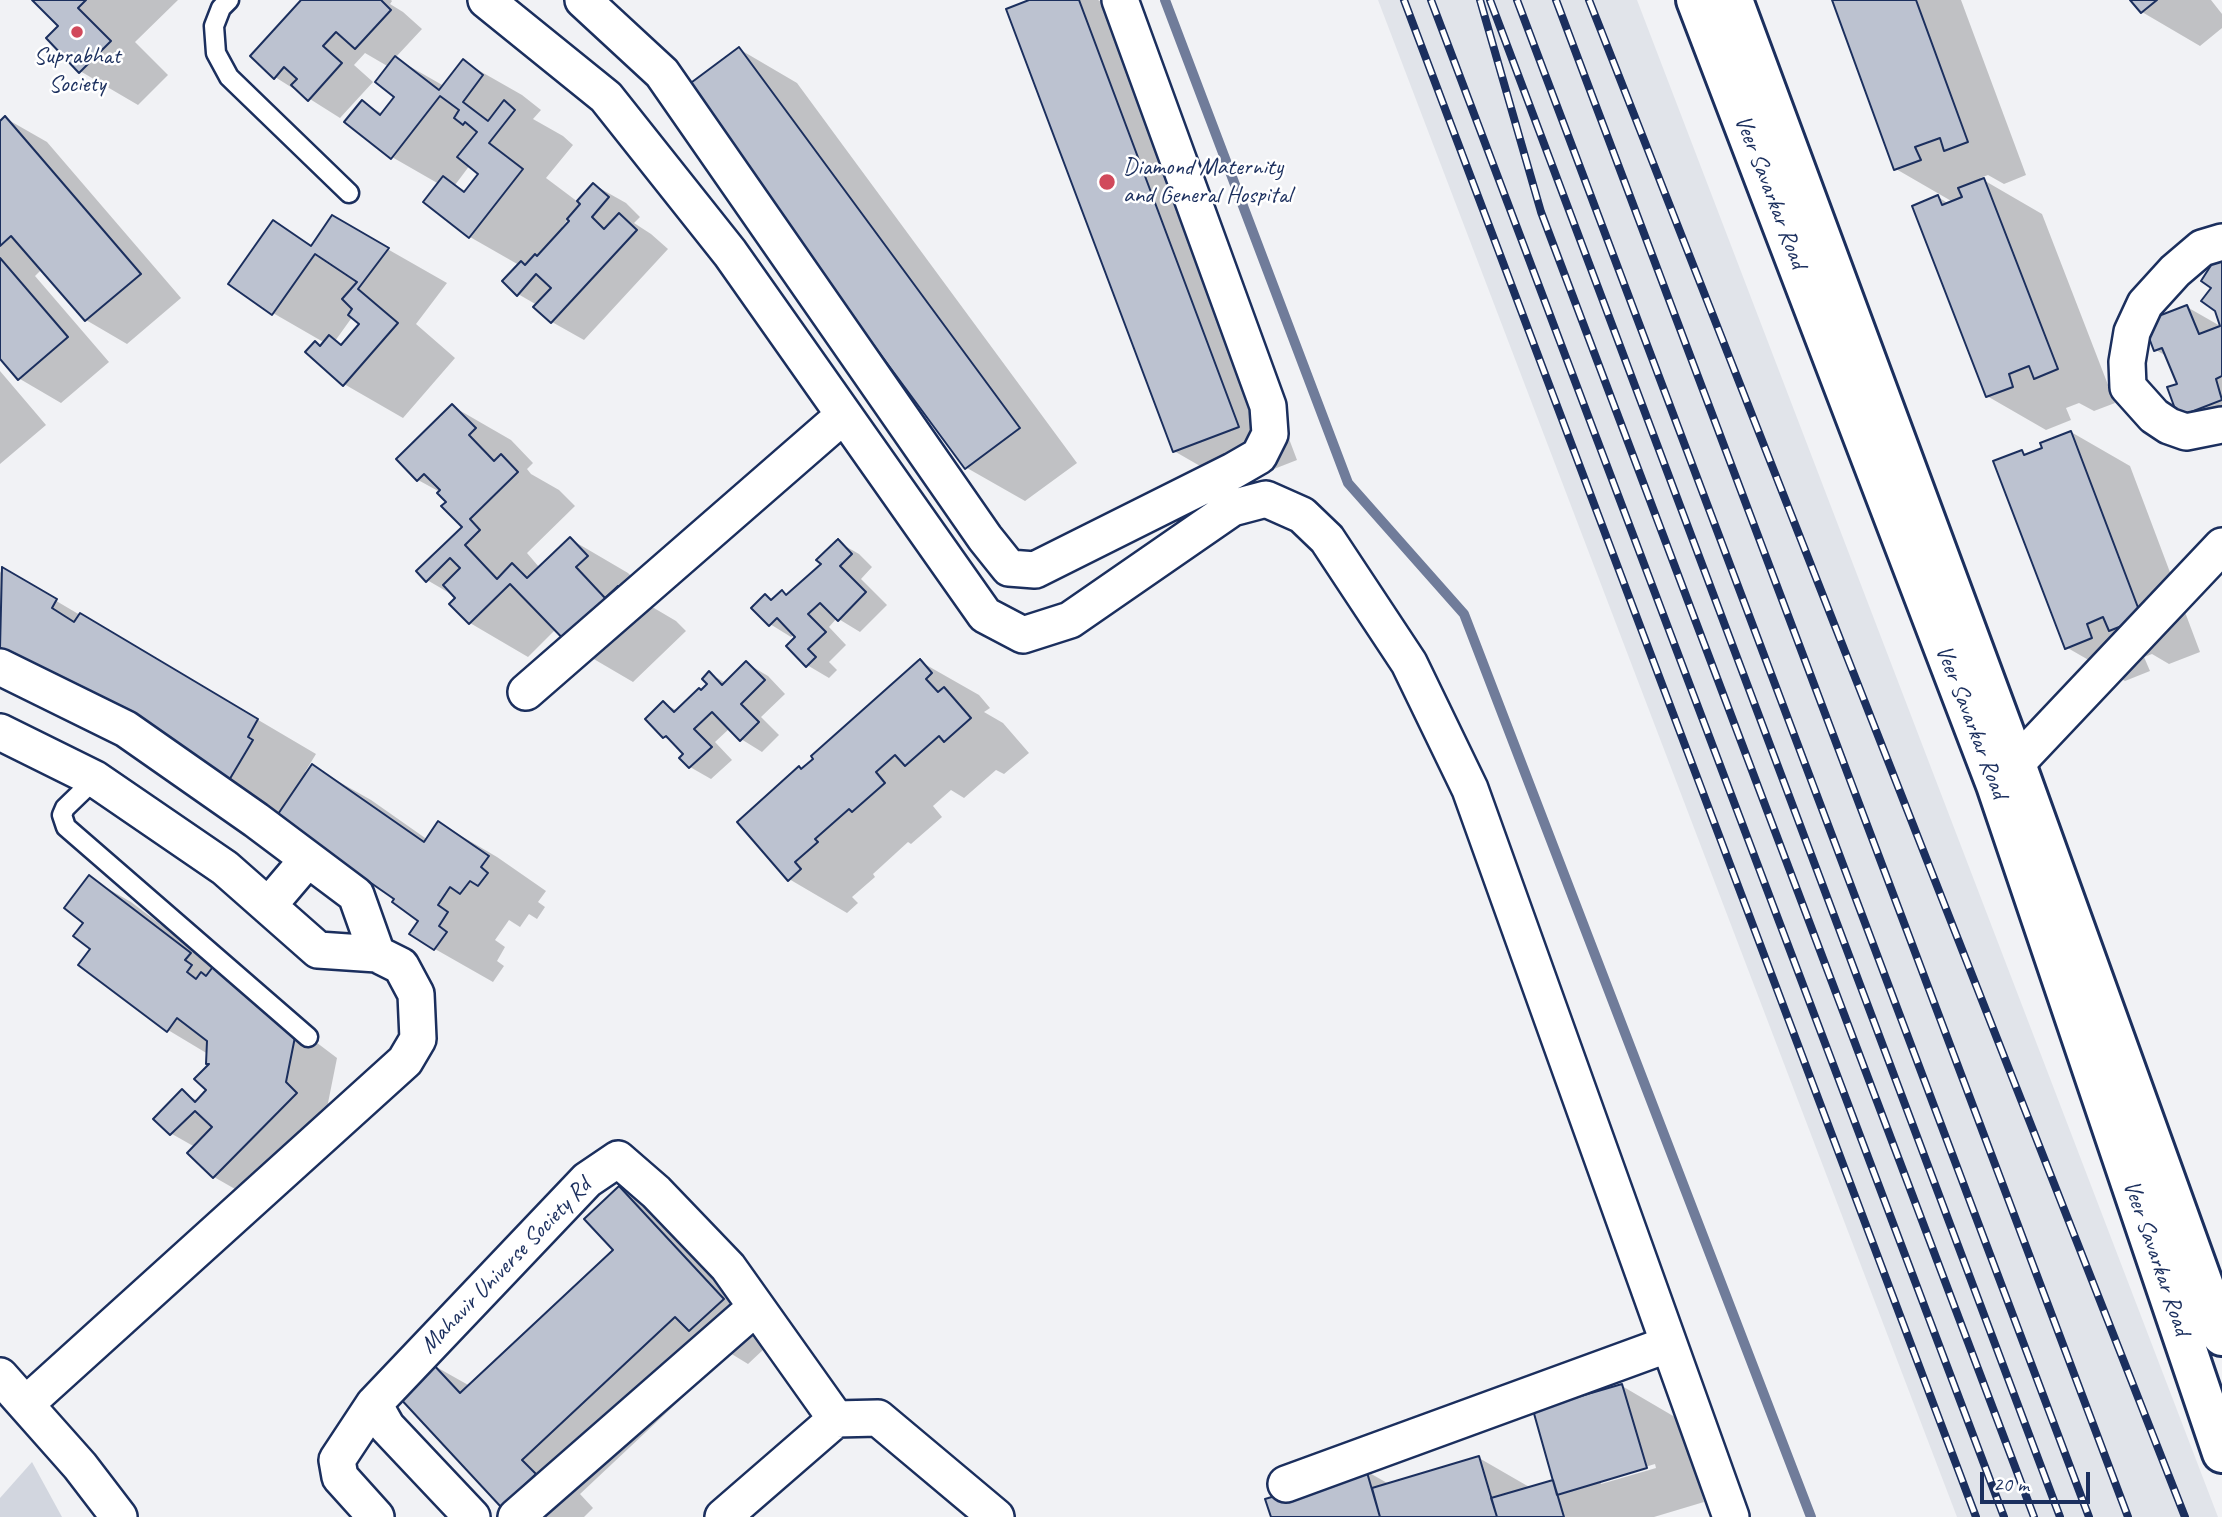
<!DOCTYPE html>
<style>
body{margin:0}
#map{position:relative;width:2222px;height:1517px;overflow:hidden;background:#f1f2f5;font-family:Caveat,sans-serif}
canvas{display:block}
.scale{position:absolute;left:1980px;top:1472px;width:110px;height:32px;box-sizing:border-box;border:4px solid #1b2f5e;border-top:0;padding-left:9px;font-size:21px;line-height:24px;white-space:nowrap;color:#1b2f5e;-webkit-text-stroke:5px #fff;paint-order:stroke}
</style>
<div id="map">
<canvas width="2222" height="1517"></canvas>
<div class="scale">20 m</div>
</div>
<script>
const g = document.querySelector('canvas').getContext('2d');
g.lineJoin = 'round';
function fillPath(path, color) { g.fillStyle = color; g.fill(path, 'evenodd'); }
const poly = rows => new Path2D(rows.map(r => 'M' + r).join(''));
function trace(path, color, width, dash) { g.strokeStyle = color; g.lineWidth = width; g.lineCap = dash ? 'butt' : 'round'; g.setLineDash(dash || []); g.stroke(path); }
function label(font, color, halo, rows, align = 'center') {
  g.font = font + ' Caveat,sans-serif'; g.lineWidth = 5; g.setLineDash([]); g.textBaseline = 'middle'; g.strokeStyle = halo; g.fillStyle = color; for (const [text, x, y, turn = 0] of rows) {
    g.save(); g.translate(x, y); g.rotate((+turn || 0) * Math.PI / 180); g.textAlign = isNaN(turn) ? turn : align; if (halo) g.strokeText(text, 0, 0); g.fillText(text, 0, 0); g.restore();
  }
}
fillPath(poly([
 [1378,0,1637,0,2218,1517,1957,1517]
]), '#e1e4ea');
fillPath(poly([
 [32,1462,62,1517,0,1517,0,1498]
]), '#d2d6df');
fillPath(poly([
 [35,0,178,0,135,42,168,75,138,105,80,71,60,26],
 [303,0,391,0,392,1,390,4,403,12,422,29,395,58,444,86,464,62,522,95,541,110,533,119,563,136,573,145,546,178,578,202,594,185,626,203,640,217,634,223,651,234,668,249,584,340,552,322,537,305,518,294,519,265,470,237,425,201,439,184,392,157,362,102,383,114,397,97,389,67,365,53,354,65,373,82,340,118,275,77,252,56],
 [470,165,481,173,467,192,455,185],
 [569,218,572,221,565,229,562,227],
 [1034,0,1098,0,1131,19,1297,460,1233,485,1174,451],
 [1833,0,1961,0,2026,175,2004,184,1988,175,1980,178,2042,214,2115,403,2094,411,2079,403,2066,408,2071,420,2046,430,1987,396,1938,197,1949,204,1953,202,1896,169],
 [2132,0,2211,0,2222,14,2222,28,2200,46,2142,12],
 [739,49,797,83,1077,463,1025,501,967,468],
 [5,118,47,142,181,298,127,344,86,320,42,269,35,276,109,362,61,403,20,379,0,356,0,123],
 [333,218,447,283,416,324,455,358,403,418,344,384,315,343,322,347,325,343,273,313,274,223,313,246],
 [353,316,361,324,343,345,335,341],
 [2222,252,2222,440,2180,416,2179,385,2168,357,2156,350,2187,307,2222,327,2214,287],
 [0,371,46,425,0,464],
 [452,406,511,440,533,463,527,469,531,474,559,490,575,506,527,553,539,567,570,539,628,573,645,590,637,598,676,621,686,631,633,682,575,648,556,629,528,657,470,623,458,598,427,580,464,527,440,492,418,480],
 [2071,432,2130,466,2200,652,2169,664,2152,654,2144,657,2150,671,2125,681,2066,647,2021,452,2028,455],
 [838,542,859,554,872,567,861,579,887,605,860,632,837,618,829,627,846,645,829,662,837,670,829,678,807,665,798,637,795,634,791,637,770,624,766,596,773,601,782,592,788,595,823,564],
 [2,569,316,754,305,772,308,774,313,767,371,800,428,840,439,823,497,857,546,891,538,902,545,907,537,919,529,914,520,927,509,920,495,940,505,947,497,961,504,966,493,982,435,949,421,920,396,899,278,817,0,650,0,573],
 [921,662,979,695,990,708,984,712,1003,723,1029,753,1004,774,996,770,964,798,951,790,933,806,942,817,911,844,908,842,873,874,875,877,852,897,858,903,847,913,789,879,802,771],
 [746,663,768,676,785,694,761,717,779,735,762,752,741,739,730,728,715,742,732,760,711,779,690,767,685,754,675,743,664,737,663,703,678,711,709,684,710,674,726,683],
 [89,878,131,902,337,1058,327,1108,338,1118,256,1201,214,1177,195,1147,172,1134,156,1119,182,1092,198,1101,208,1090,211,1065,208,1054,168,1030,92,949,86,923],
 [619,1188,677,1222,781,1333,748,1364,730,1353,580,1494,593,1508,584,1517,522,1517,502,1506,431,1364,470,1386,615,1250],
 [1622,1386,1680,1420,1704,1502,1654,1517,1272,1517,1366,1471,1389,1484,1479,1458,1531,1488,1555,1481],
 [1655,1464,1656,1468,1601,1484,1601,1480]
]), '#0003');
trace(poly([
 [1165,0,1348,483,1464,614,1811,1517]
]), '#707c9a', 10);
const building = poly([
 [32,0,86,0,78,8,111,41,79,73,46,38,58,26,32,0],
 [301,0,381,0,391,10,355,49,336,32,323,46,342,63,308,101,291,85,297,79,284,67,274,79,250,56,301,0],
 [1029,0,1079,0,1239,427,1173,452,1006,9,1029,0],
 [1832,0,1916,0,1968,142,1944,151,1940,138,1915,147,1921,160,1894,170,1832,0],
 [2130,0,2157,0,2141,13,2130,0],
 [739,47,1020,428,965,469,684,88,739,47],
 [395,56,439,90,463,59,483,75,463,102,488,121,504,100,515,110,489,143,523,169,469,238,423,202,443,176,464,192,478,174,457,157,477,132,465,122,463,125,454,118,459,110,440,96,391,159,344,122,362,100,380,115,394,97,375,82,395,56],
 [5,116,141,274,85,321,11,236,0,246,0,121,5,116],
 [1984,178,2058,369,2034,379,2029,366,2009,374,2013,387,1986,397,1912,206,1938,195,1942,205,1962,197,1958,188,1984,178],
 [593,183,609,197,592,217,604,229,619,213,637,230,551,323,533,307,551,288,536,274,517,296,502,281,521,261,525,265,535,254,537,256,569,221,567,219,580,204,577,201,593,183],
 [332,215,389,248,358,289,398,323,343,386,305,352,315,341,320,346,329,335,341,345,359,324,348,315,352,309,342,299,357,282,315,254,272,315,228,284,273,220,311,246,332,215],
 [2222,248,2222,376,2216,379,2222,400,2178,417,2167,387,2177,384,2162,348,2154,351,2143,322,2187,305,2199,334,2220,326,2215,311,2201,301,2211,288,2201,281,2222,248],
 [0,258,68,337,18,380,0,359,0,258],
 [452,404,476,428,469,435,494,461,501,454,518,472,470,519,480,530,465,545,497,579,512,563,527,578,570,537,588,556,576,567,605,598,618,586,629,597,574,650,510,584,469,624,449,604,455,598,443,585,460,568,450,558,426,582,416,571,462,527,441,506,446,502,437,493,440,490,424,474,417,481,396,459,452,404],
 [2071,431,2142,618,2109,631,2103,617,2087,624,2092,638,2065,649,1993,461,2022,450,2024,455,2042,448,2040,443,2071,431],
 [838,539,852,554,840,566,866,592,838,621,820,603,808,614,826,632,808,649,816,657,806,667,786,646,795,637,777,618,769,626,751,608,765,594,771,600,782,590,786,595,821,564,816,560,838,539],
 [2,567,57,599,52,608,74,622,80,613,258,719,248,737,253,740,225,787,177,753,0,648,2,567],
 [920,659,932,673,926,679,938,692,944,687,971,718,944,742,939,736,905,766,895,755,876,772,885,783,852,812,849,809,815,839,818,842,795,862,801,869,788,881,737,822,799,766,801,769,813,759,811,756,920,659],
 [746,661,765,680,741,704,759,722,740,741,712,712,694,729,712,747,689,768,679,758,683,754,666,736,663,738,645,719,663,701,674,712,699,688,701,690,707,684,702,679,709,671,722,685,746,661],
 [312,764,424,842,438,821,489,856,481,867,488,873,478,886,470,881,460,894,450,887,438,905,448,912,439,926,447,932,434,950,409,934,418,921,392,902,394,899,276,817,312,764],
 [89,875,191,953,185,960,192,965,187,972,196,979,201,972,206,976,215,964,296,1032,286,1082,297,1093,213,1178,187,1153,212,1127,195,1111,170,1135,153,1119,182,1089,195,1102,206,1090,194,1079,209,1064,206,1064,207,1041,177,1018,167,1032,78,965,90,949,73,936,83,923,64,908,89,875],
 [619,1186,724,1299,689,1331,675,1317,522,1460,536,1474,501,1507,397,1395,431,1362,460,1393,613,1250,584,1219,619,1186],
 [1622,1384,1647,1468,1557,1495,1533,1410,1622,1384],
 [1479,1456,1497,1517,1380,1517,1372,1488,1479,1456],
 [1366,1469,1380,1517,1271,1517,1265,1499,1366,1469],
 [1553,1480,1564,1517,1497,1517,1491,1498,1553,1480]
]);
fillPath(building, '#bcc2d0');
trace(building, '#1b2f5e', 2);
const lane = poly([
 [229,0,221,8,214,26,216,53,229,77,349,193],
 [95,779,65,808,62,815,66,827,308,1037]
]);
const street = poly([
 [486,0,606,97,730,253,985,615,1023,635,1070,620,1232,508,1266,499,1302,515,1327,539,1409,663,1470,789,1731,1517],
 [583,0,662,73,985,538,1009,568,1035,570,1233,471,1259,456,1270,434,1268,406,1120,0],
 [2222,242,2202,248,2175,271,2145,304,2132,332,2127,362,2128,387,2154,416,2169,426,2186,432,2222,425],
 [0,667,126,729,256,820,356,895,377,954],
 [526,692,844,415],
 [0,732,95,779,225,868,318,950,377,954,401,966,416,994,418,1039,405,1061,26,1404],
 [1998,783,2222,546],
 [268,906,308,859],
 [0,1376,80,1466,119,1517],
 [374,1404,337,1460,340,1477,376,1517],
 [1286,1484,1669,1344],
 [472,1517,387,1427,374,1404,587,1180,618,1159,656,1192,728,1267,836,1419],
 [516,1517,756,1307],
 [723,1517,836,1419,878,1418,996,1517]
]);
const secondary = poly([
 [1696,0,1996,785,2222,1453],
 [1733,0,2016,764,2222,1336]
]);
trace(lane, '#1b2f5e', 23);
trace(street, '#1b2f5e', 40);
trace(secondary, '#1b2f5e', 44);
trace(lane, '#fff', 18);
trace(street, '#fff', 35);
trace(secondary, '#fff', 38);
const rail = poly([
 [1404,0,1976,1517],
 [1431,0,2004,1517],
 [1480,0,1541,212,2034,1517],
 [1490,0,2060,1517],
 [1517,0,2089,1517],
 [1556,0,2128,1517],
 [1589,0,2185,1517]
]);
trace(rail, '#1b2f5e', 8);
trace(rail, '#fff', 5, [16]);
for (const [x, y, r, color] of [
 [77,32,7,"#d1495b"],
 [1107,182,9,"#d1495b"]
]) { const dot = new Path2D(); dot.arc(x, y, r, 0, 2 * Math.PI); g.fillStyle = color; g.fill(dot); trace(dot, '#fff', 2.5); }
label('24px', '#1b2f5e', '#fff', [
 ["Suprabhat",77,57],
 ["Society",77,85],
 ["Diamond Maternity",1123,168,"left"],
 ["and General Hospital",1123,196,"left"]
]);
label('24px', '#1b2f5e', '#fff', [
 ["Veer Savarkar Road",1770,192,69],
 ["Veer Savarkar Road",1971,722,69],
 ["Veer Savarkar Road",2156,1258,71],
 ["Mahavir Universe Society Rd",506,1266,-46]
]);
</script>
